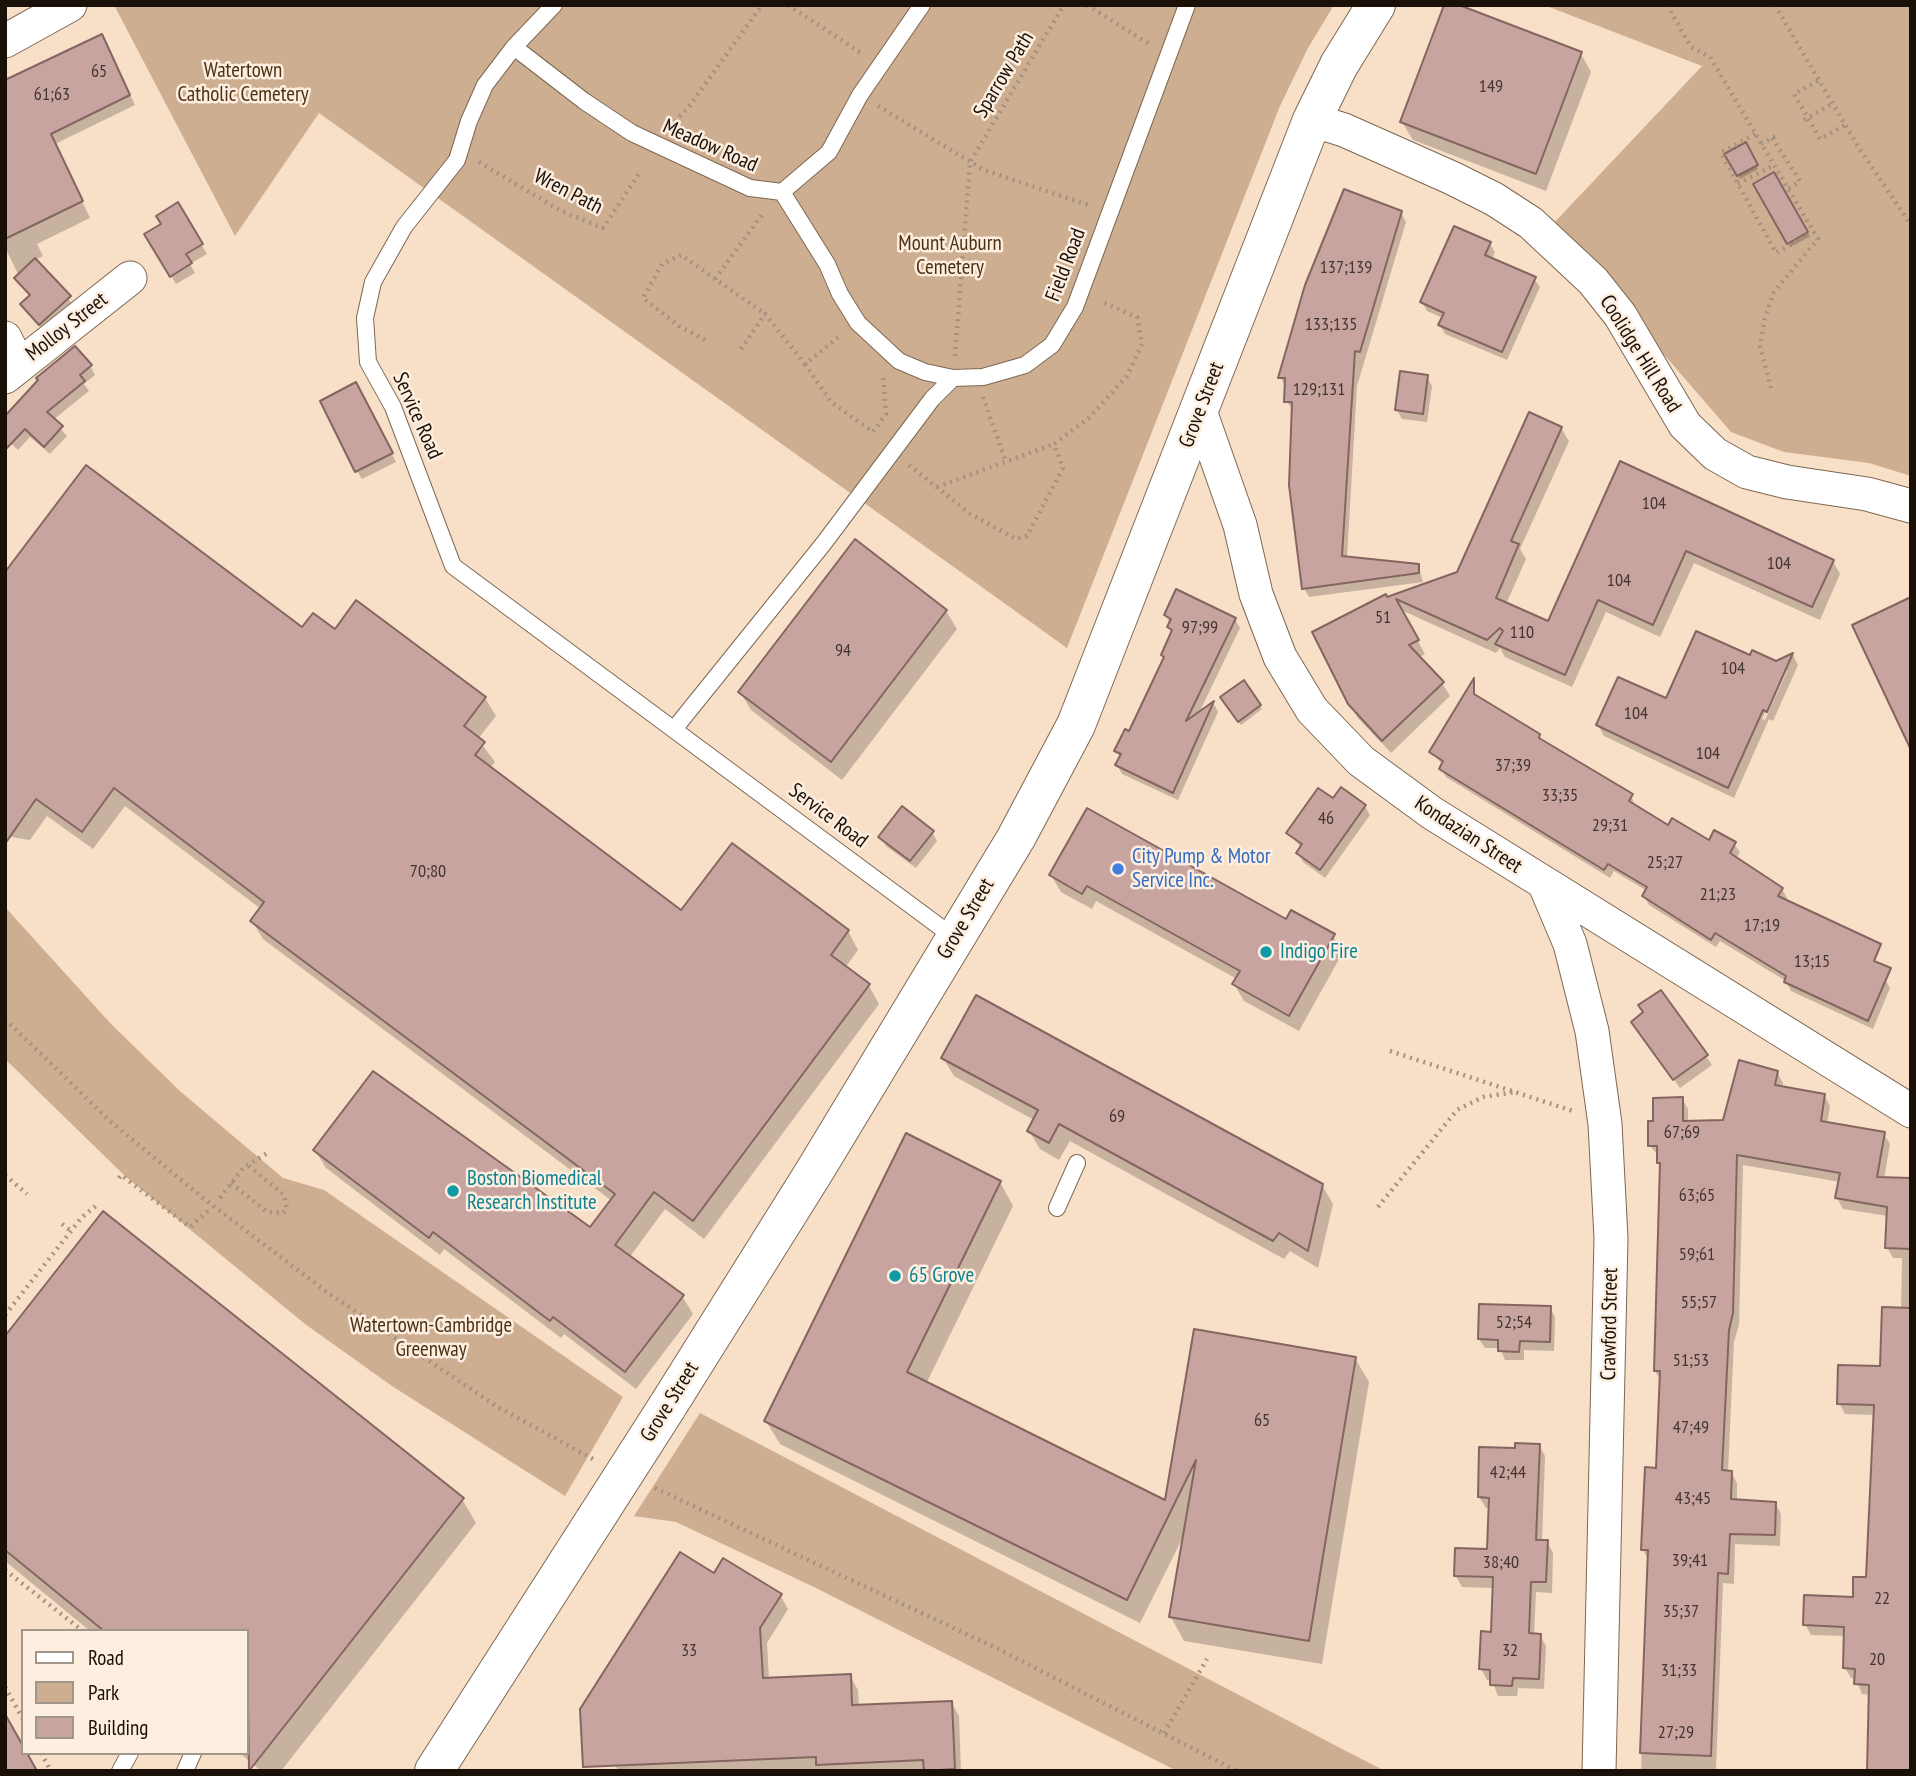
<!DOCTYPE html>
<style>
body{margin:0}
#map{position:relative;width:1916px;height:1776px;overflow:hidden;background:#f8dfc7;font-family:"PT Sans Narrow",sans-serif}
canvas{display:block}
.frame{position:absolute;inset:0;border:7px solid #191108;pointer-events:none}
.legend{position:absolute;left:21px;top:1629px;width:228px;height:126px;box-sizing:border-box;background:#fdeee0;border:2px solid #a2968a;margin:0;padding:9px 12px;list-style:none;font-size:21px;color:#191108}
.legend li{display:flex;align-items:center;gap:14px;height:35px}
.legend b{width:35px;border:2px solid #a2968a}
</style>
<div id="map">
<canvas width="1916" height="1776"></canvas>
<div class="frame"></div>
<ul class="legend">
<li><b style="height:9px;background:#fff"></b>Road</li>
<li><b style="height:19px;background:#ceae90"></b>Park</li>
<li><b style="height:19px;background:#c7a49f"></b>Building</li>
</ul>
</div>
<script>
const g = document.querySelector('canvas').getContext('2d');
g.lineJoin = 'round';
function fillPath(path, color) { g.fillStyle = color; g.fill(path, 'evenodd'); }
const poly = rows => new Path2D(rows.map(r => 'M' + r).join(''));
function trace(path, color, width, dash) { g.strokeStyle = color; g.lineWidth = width; g.lineCap = dash ? 'butt' : 'round'; g.setLineDash(dash || []); g.stroke(path); }
function label(font, color, halo, rows, align = 'center') {
  g.font = font + ' "PT Sans Narrow",sans-serif'; g.lineWidth = 5; g.setLineDash([]); g.textBaseline = 'middle'; g.strokeStyle = halo; g.fillStyle = color; for (const [text, x, y, turn = 0] of rows) {
    g.save(); g.translate(x, y); g.rotate((+turn || 0) * Math.PI / 180); g.textAlign = isNaN(turn) ? turn : align; if (halo) g.strokeText(text, 0, 0); g.fillText(text, 0, 0); g.restore();
  }
}
fillPath(poly([
 [114,5,1334,5,1308,48,1280,106,1067,648,319,113,235,236],
 [1544,5,1911,5,1911,476,1869,463,1784,452,1731,432,1552,225,1702,66],
 [5,907,111,1024,181,1092,283,1178,324,1190,623,1397,565,1496,392,1386,305,1324,125,1176,5,1059],
 [700,1413,1346,1751,1385,1771,1177,1771,814,1587,676,1522,634,1516]
]), '#ceae90');
fillPath(poly([
 [107,46,135,105,55,144,90,218,37,244,43,256,35,260,75,307,46,334,22,305,30,297,17,278,19,276,5,247,5,84],
 [1581,54,1591,72,1546,191,1413,140,1402,122],
 [1745,145,1758,169,1740,179,1727,154],
 [1773,175,1809,237,1790,247,1756,185],
 [177,205,207,254,190,264,195,273,176,284,146,235,163,225],
 [1401,213,1406,222,1357,386,1347,558,1418,565,1423,582,1309,597,1304,588,1293,410,1286,401,1285,386,1280,377],
 [1490,244,1495,252,1492,258,1534,279,1540,287,1507,360,1445,334,1440,325,1443,318,1427,311,1422,302],
 [90,366,95,375,84,384,89,391,53,420,67,436,50,454,30,437,18,450,5,438],
 [1427,377,1432,386,1427,422,1402,419,1397,410],
 [361,393,396,462,362,479,357,471],
 [1561,428,1569,441,1520,549,1526,559,1506,604,1548,623,1621,464,1833,561,1840,574,1820,620,1694,563,1660,637,1606,612,1572,687,1505,657,1500,648,1496,653,1401,610,1425,654,1418,658,1442,683,1450,696,1391,753,1358,718,1349,703,1387,599,1459,574],
 [5,575,303,629,335,631,485,698,496,716,478,739,495,762,490,768,682,912,848,931,858,950,845,968,869,986,879,1004,704,1239,665,1209,629,1258,682,1296,693,1314,636,1389,564,1334,561,1338,444,1249,440,1255,326,1168,315,1150,591,1229,612,1201,263,939,252,921,261,909,125,806,93,849,47,816,30,840,5,836],
 [946,611,957,629,842,780,751,710,740,692],
 [1166,615,1235,619,1240,628,1198,715,1214,704,1218,712,1178,800,1122,774,1117,765,1121,759,1116,751,1130,733,1165,659,1163,655,1173,633],
 [1793,655,1798,665,1773,721,1769,719,1734,798,1604,736,1598,725,1667,701,1751,657,1776,663],
 [1784,671,1787,671,1765,720,1762,719],
 [1224,701,1260,706,1262,709,1241,725],
 [1539,736,1544,743,1631,795,1635,807,1669,827,1710,842,1734,844,1740,852,1736,859,1782,889,1787,898,1785,901,1885,979,1890,988,1873,1029,1791,991,1786,981,1720,941,1716,947,1649,905,1644,896,1647,891,1614,871,1610,878,1446,777,1441,769,1443,765,1431,752],
 [1333,801,1365,806,1370,815,1325,878,1303,862,1298,853,1302,848,1288,833],
 [932,832,937,841,916,868,886,846,881,837],
 [1051,875,1287,921,1333,936,1343,952,1299,1031,1244,1001,1234,984,1237,979,1096,901,1092,909,1061,892],
 [1660,992,1712,1065,1680,1088,1638,1031,1645,1013],
 [943,1058,1322,1185,1333,1204,1318,1268,1290,1251,1284,1259,1070,1141,1059,1160,1040,1149,1029,1131,1034,1120,954,1076],
 [1777,1072,1783,1083,1782,1088,1824,1095,1830,1106,1827,1124,1884,1134,1890,1144,1884,1179,1911,1180,1911,1771,1871,1695,1862,1694,1856,1679,1851,1678,1845,1668,1846,1636,1811,1635,1805,1624,1854,1598,1868,1579,1875,1415,1845,1414,1839,1403,1882,1368,1901,1310,1902,1258,1893,1258,1887,1247,1888,1216,1843,1209,1837,1198,1840,1182,1743,1165,1739,1325,1734,1342,1728,1472,1731,1472,1737,1483,1737,1501,1775,1503,1781,1514,1780,1546,1735,1544,1734,1584,1723,1583,1716,1771,1641,1771,1649,1561,1643,1550,1658,1470,1661,1381,1655,1371,1662,1167,1659,1156,1650,1146,1655,1122,1682,1099,1688,1109,1688,1123,1725,1122],
 [1000,1182,1013,1206,926,1384,1166,1503,1195,1331,1355,1358,1369,1382,1322,1664,1184,1641,1171,1617,1184,1535,1140,1623,780,1444,766,1421],
 [1550,1308,1555,1317,1554,1351,1524,1350,1524,1360,1505,1360,1500,1348,1485,1348,1479,1339],
 [5,1339,462,1499,476,1523,281,1771,261,1771,240,1753,247,1753,247,1631,90,1631,5,1561],
 [1539,1445,1545,1456,1542,1542,1547,1542,1553,1553,1552,1593,1536,1592,1534,1635,1540,1635,1546,1646,1544,1689,1518,1688,1517,1696,1498,1696,1492,1680,1487,1680,1481,1669,1492,1634,1494,1588,1462,1587,1456,1576,1488,1551,1490,1508,1486,1508,1479,1497,1516,1450],
 [714,1575,780,1595,788,1609,767,1643,769,1680,850,1676,858,1690,859,1707,951,1702,959,1716,961,1771,619,1771,615,1765]
]), '#0003');
const building = poly([
 [1444,5,1459,5,1582,52,1536,174,1400,122,1444,5],
 [102,34,130,95,51,134,83,201,5,239,5,80,102,34],
 [1746,142,1758,165,1737,176,1724,154,1746,142],
 [1774,172,1808,232,1787,244,1753,184,1774,172],
 [1344,189,1402,211,1360,352,1355,351,1342,556,1419,564,1419,573,1302,589,1289,485,1292,402,1284,402,1285,378,1278,378,1305,285,1344,189],
 [178,202,203,244,186,254,192,263,170,277,144,234,161,224,156,216,178,202],
 [1454,226,1491,242,1485,255,1536,277,1502,352,1438,325,1444,313,1420,302,1454,226],
 [35,258,71,296,39,325,20,304,30,295,14,278,35,258],
 [75,346,92,365,80,375,85,381,47,412,63,426,44,447,25,429,5,450,5,416,38,380,36,378,75,346],
 [1400,371,1428,375,1423,414,1395,410,1400,371],
 [356,382,393,453,355,472,320,401,356,382],
 [1529,412,1562,427,1511,541,1519,544,1496,598,1548,621,1620,461,1834,560,1812,607,1686,551,1653,625,1598,600,1565,675,1495,644,1503,631,1500,628,1487,640,1396,599,1419,640,1409,645,1444,682,1382,741,1348,704,1312,632,1386,594,1387,597,1457,572,1529,412],
 [86,465,302,627,313,613,335,629,356,600,486,697,464,726,485,742,475,755,681,910,732,843,849,930,831,955,870,984,693,1221,654,1192,615,1245,684,1295,625,1372,553,1317,550,1321,433,1232,429,1238,313,1150,373,1071,590,1227,615,1194,250,921,264,902,114,788,82,832,36,799,5,844,5,572,86,465],
 [855,539,947,610,831,762,738,692,855,539],
 [1176,589,1236,618,1186,721,1214,701,1173,793,1115,765,1121,754,1114,751,1125,729,1129,731,1164,657,1161,655,1172,630,1167,627,1171,619,1164,615,1176,589],
 [1911,597,1911,750,1852,625,1911,597],
 [1696,631,1750,655,1752,650,1776,661,1793,653,1767,712,1763,710,1728,788,1596,725,1618,677,1666,698,1696,631],
 [1474,678,1474,694,1540,734,1539,738,1633,794,1629,801,1668,825,1672,818,1709,840,1714,830,1736,842,1730,853,1783,888,1778,896,1881,944,1874,961,1891,968,1868,1021,1784,982,1786,976,1715,933,1711,940,1642,896,1647,887,1608,864,1604,870,1439,769,1443,761,1429,752,1474,678],
 [1244,680,1261,705,1238,722,1220,697,1244,680],
 [1341,787,1366,805,1320,870,1296,853,1302,844,1286,833,1318,788,1333,798,1341,787],
 [902,806,934,831,910,861,878,837,902,806],
 [1087,808,1286,919,1291,910,1335,934,1289,1016,1232,984,1240,971,1087,886,1082,894,1049,875,1087,808],
 [1661,990,1708,1055,1673,1080,1631,1022,1643,1012,1638,1005,1661,990],
 [976,995,1323,1184,1308,1251,1279,1233,1273,1241,1059,1124,1049,1143,1027,1131,1038,1110,941,1058,976,995],
 [1739,1060,1778,1071,1775,1085,1825,1094,1821,1121,1885,1132,1877,1177,1911,1178,1911,1249,1885,1248,1887,1207,1835,1198,1840,1173,1737,1155,1733,1313,1729,1330,1722,1470,1732,1471,1731,1499,1776,1502,1775,1535,1730,1534,1728,1574,1718,1573,1711,1756,1640,1753,1648,1550,1641,1550,1645,1467,1656,1468,1660,1371,1654,1371,1660,1163,1657,1163,1657,1146,1648,1146,1648,1121,1653,1121,1653,1098,1683,1097,1683,1121,1723,1120,1739,1060],
 [906,1133,1001,1181,907,1372,1165,1500,1194,1329,1356,1357,1309,1641,1169,1617,1196,1460,1127,1600,764,1421,906,1133],
 [103,1211,464,1498,249,1771,247,1631,104,1631,5,1550,5,1336,103,1211],
 [1479,1304,1551,1306,1550,1342,1520,1341,1519,1352,1498,1351,1498,1340,1478,1339,1479,1304],
 [1882,1307,1911,1308,1911,1771,1867,1771,1869,1685,1854,1684,1855,1669,1843,1668,1844,1627,1803,1625,1804,1595,1853,1597,1853,1577,1866,1577,1874,1405,1837,1404,1838,1365,1880,1366,1882,1307],
 [1515,1443,1540,1444,1536,1540,1548,1540,1546,1582,1531,1582,1529,1633,1541,1634,1539,1679,1513,1678,1512,1686,1490,1685,1490,1670,1479,1669,1481,1631,1491,1632,1493,1577,1454,1576,1455,1548,1487,1549,1489,1498,1478,1497,1479,1447,1515,1448,1515,1443],
 [680,1552,714,1573,723,1558,782,1594,760,1628,763,1678,851,1674,852,1705,952,1701,955,1769,924,1771,923,1760,816,1765,816,1757,583,1767,580,1709,680,1552],
 [5,1714,23,1746,23,1753,27,1753,37,1771,5,1771,5,1714]
]);
fillPath(building, '#c7a49f');
trace(building, '#856560', 2);
const lane = poly([
 [554,5,514,47,485,85,469,121,457,160,404,227,373,282,365,318,368,362,393,407,453,566,955,938],
 [514,47,584,101,632,133,750,188,782,192,829,152,860,95,922,5],
 [782,192,827,264,840,294,858,323,899,361,925,372,953,378,983,377,1025,365,1052,345,1075,307,1187,5],
 [675,728,824,543,932,399,953,378],
 [1057,1208,1077,1163],
 [120,1771,130,1753],
 [185,1771,193,1753]
]);
const street = poly([
 [5,41,70,5],
 [1312,120,1344,130,1452,178,1494,199,1531,223,1593,281,1620,315,1685,425,1715,454,1747,472,1787,482,1867,494,1911,506],
 [5,338,18,364],
 [5,377,130,278],
 [1200,411,1240,525,1256,594,1280,657,1312,710,1361,761,1432,813,1911,1111],
 [1545,885,1570,944,1592,1031,1605,1124,1611,1238,1599,1771]
]);
const secondary = poly([
 [667,1407,814,1172,1016,838,1076,725,1312,120,1339,65,1376,5],
 [434,1771,594,1521]
]);
trace(lane, '#7e6853', 18);
trace(street, '#7e6853', 35);
trace(secondary, '#7e6853', 40);
trace(poly([
 [788,5,861,53],
 [1087,5,1149,44],
 [1667,5,1691,47,1710,57,1818,239,1774,292,1765,317,1760,346,1771,388],
 [1775,5,1857,145,1911,225],
 [1818,81,1794,94,1820,139,1845,125],
 [878,106,984,170,1091,206],
 [1804,120,1832,104],
 [670,127,688,108,762,5],
 [1755,134,1721,153,1776,253,1814,232],
 [1772,138,1800,181,1788,189],
 [1761,144,1776,136],
 [479,162,561,211,603,228,641,171],
 [1738,184,1774,165],
 [715,279,764,212],
 [705,340,679,326,643,298,662,264,681,255,765,314],
 [741,349,765,314,805,364,840,336],
 [955,356,970,162,1064,5],
 [805,364,831,402,873,432,886,414,883,377],
 [983,397,1006,462],
 [909,465,969,513,1016,539,1027,536,1063,468,1054,444,1089,418,1127,376,1142,344,1137,317,1100,301],
 [937,487,1054,444],
 [5,1019,111,1122,203,1198,324,1290,496,1406,593,1459],
 [1390,1051,1573,1111],
 [5,1175,27,1194],
 [119,1178,121,1175,190,1227,209,1210],
 [231,1183,267,1212,283,1213,287,1209,284,1195,248,1165],
 [220,1198,243,1168,269,1152],
 [1378,1207,1457,1110,1483,1097,1515,1092],
 [62,1224,71,1231],
 [5,1315,82,1217,97,1205],
 [655,1488,994,1647,1237,1771],
 [5,1570,83,1631],
 [5,1687,23,1719],
 [1164,1733,1207,1659],
 [41,1753,51,1771]
]), '#a4917f', 4.5, [2, 5]);
trace(lane, '#fff', 16);
trace(street, '#fff', 33);
trace(secondary, '#fff', 38);
const secondaryBridge = poly([
 [594,1521,667,1407]
]);
trace(secondaryBridge, '#7e6853', 40, []);
trace(secondaryBridge, '#fff', 38);
for (const [x, y, r, color] of [
 [1118,869,7,"#3f7fe0"],
 [1266,952,7,"#0f9aa8"],
 [453,1191,7,"#0f9aa8"],
 [895,1276,7,"#0f9aa8"]
]) { const dot = new Path2D(); dot.arc(x, y, r, 0, 2 * Math.PI); g.fillStyle = color; g.fill(dot); trace(dot, '#fdeee0', 2.5); }
label('18px', '#44362e', null, [
 ["65",99,72],
 ["149",1491,87],
 ["61;63",52,95],
 ["137;139",1346,268],
 ["133;135",1331,325],
 ["129;131",1319,390],
 ["104",1654,504],
 ["104",1779,564],
 ["104",1619,581],
 ["51",1383,618],
 ["97;99",1200,628],
 ["110",1522,633],
 ["94",843,651],
 ["104",1733,669],
 ["104",1636,714],
 ["104",1708,754],
 ["37;39",1513,766],
 ["33;35",1560,796],
 ["46",1326,819],
 ["29;31",1610,826],
 ["25;27",1665,863],
 ["70;80",428,872],
 ["21;23",1718,895],
 ["17;19",1762,926],
 ["13;15",1812,962],
 ["69",1117,1117],
 ["67;69",1682,1133],
 ["63;65",1697,1196],
 ["59;61",1697,1255],
 ["55;57",1699,1303],
 ["52;54",1514,1323],
 ["51;53",1691,1361],
 ["65",1262,1421],
 ["47;49",1691,1428],
 ["42;44",1508,1473],
 ["43;45",1693,1499],
 ["39;41",1690,1561],
 ["38;40",1501,1563],
 ["22",1882,1599],
 ["35;37",1681,1612],
 ["33",689,1651],
 ["32",1510,1651],
 ["20",1877,1660],
 ["31;33",1679,1671],
 ["27;29",1676,1733]
]);
label('21px', '#4d3112', '#fdeee0', [
 ["Watertown",243,71],
 ["Catholic Cemetery",243,95],
 ["Mount Auburn",950,244],
 ["Cemetery",950,268],
 ["Watertown-Cambridge",431,1326],
 ["Greenway",431,1350]
]);
label('21px', '#191108', '#fdeee0', [
 ["Sparrow Path",1004,75,-59],
 ["Meadow Road",710,146,24],
 ["Wren Path",568,192,27],
 ["Field Road",1066,265,-69],
 ["Molloy Street",67,327,-38],
 ["Coolidge Hill Road",1640,354,58],
 ["Grove Street",1202,405,-69],
 ["Service Road",417,416,66],
 ["Service Road",828,816,37],
 ["Kondazian Street",1468,835,33],
 ["Grove Street",966,919,-59],
 ["Crawford Street",1610,1324,-89],
 ["Grove Street",670,1402,-58]
]);
label('21px', '#366cbe', '#fdeee0', [
 ["City Pump & Motor",1132,857],
 ["Service Inc.",1132,881]
], 'left');
label('21px', '#0d838f', '#fdeee0', [
 ["Indigo Fire",1280,952],
 ["Boston Biomedical",467,1179],
 ["Research Institute",467,1203],
 ["65 Grove",909,1276]
], 'left');
</script>
